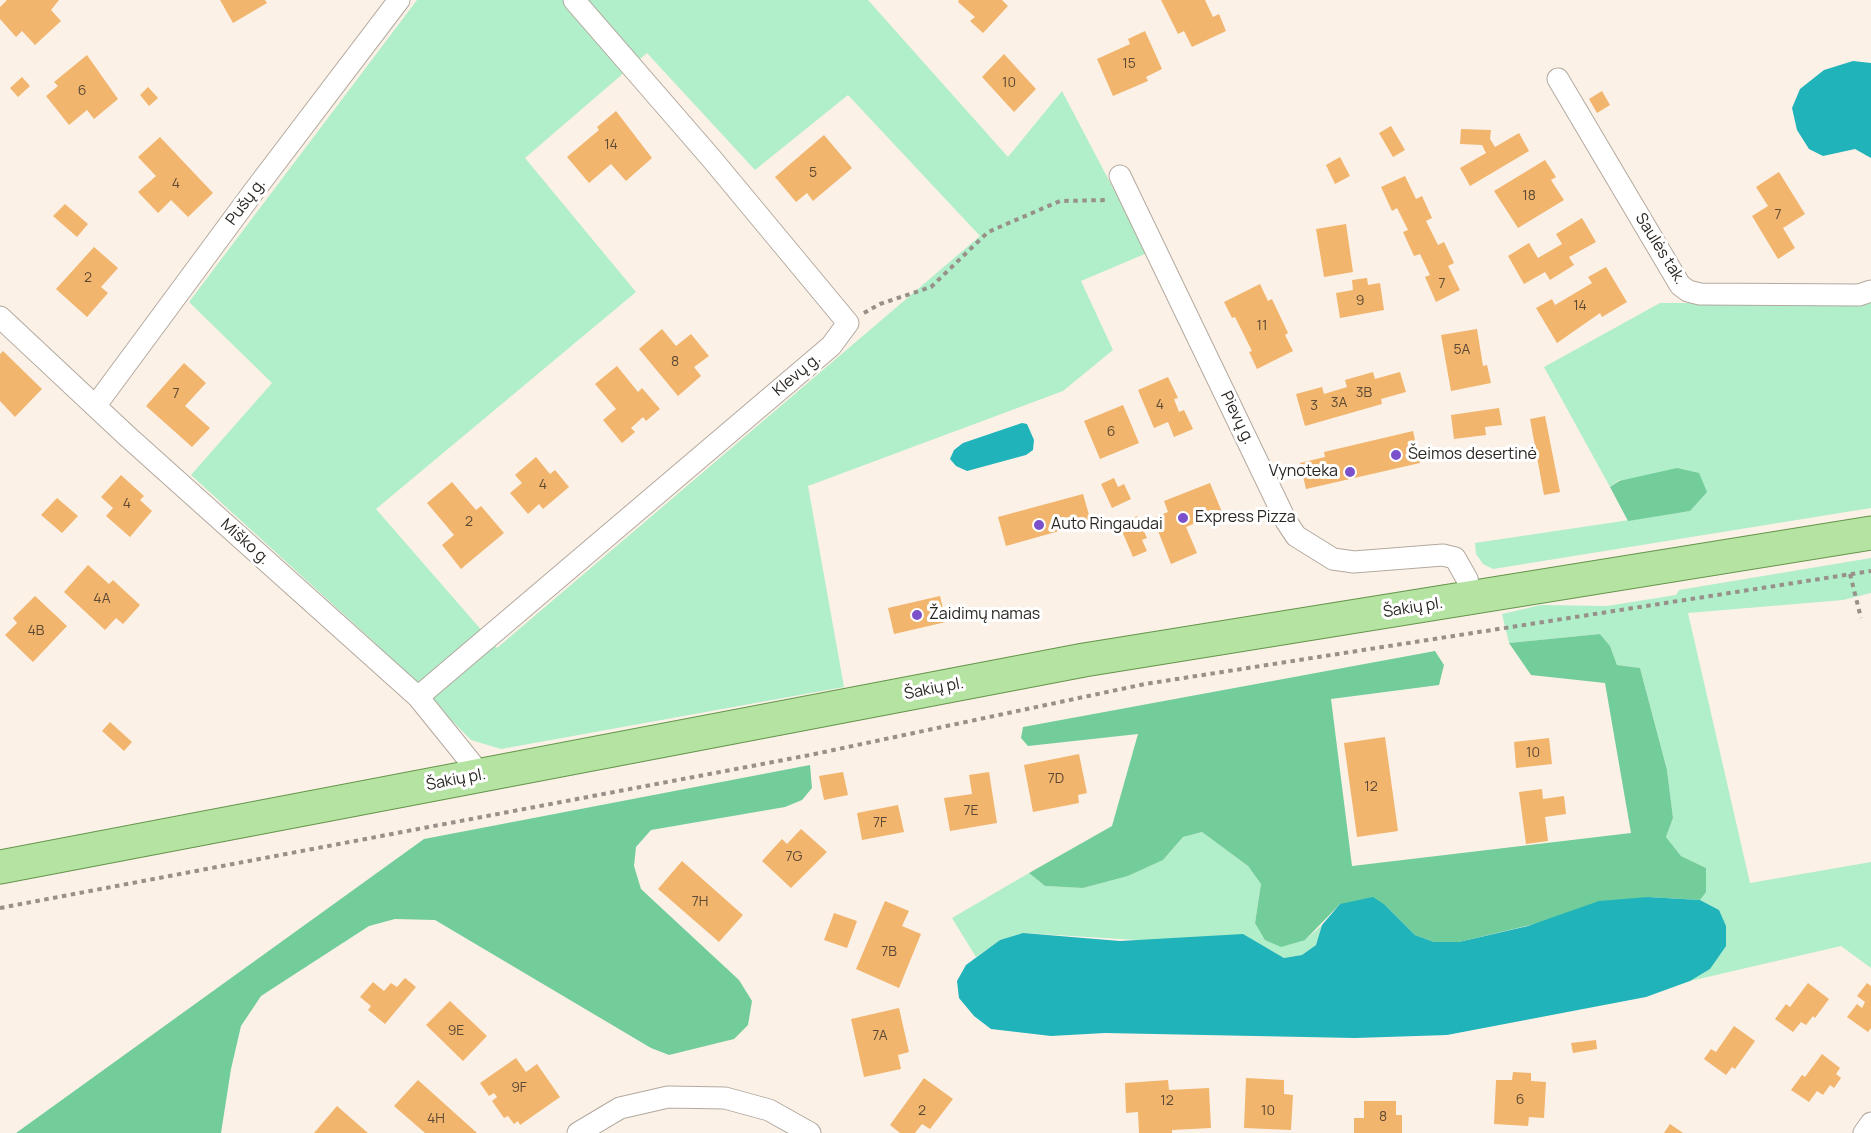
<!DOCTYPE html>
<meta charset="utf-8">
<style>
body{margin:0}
canvas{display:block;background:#fbf1e7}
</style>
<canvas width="1871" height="1133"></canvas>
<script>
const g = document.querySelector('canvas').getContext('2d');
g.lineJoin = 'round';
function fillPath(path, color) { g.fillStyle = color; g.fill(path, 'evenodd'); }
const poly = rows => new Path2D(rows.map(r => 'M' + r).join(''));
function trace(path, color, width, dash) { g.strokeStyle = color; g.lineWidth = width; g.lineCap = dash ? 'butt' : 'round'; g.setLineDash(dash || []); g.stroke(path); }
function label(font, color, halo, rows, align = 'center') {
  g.font = font + ' Manrope,sans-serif'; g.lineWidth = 6; g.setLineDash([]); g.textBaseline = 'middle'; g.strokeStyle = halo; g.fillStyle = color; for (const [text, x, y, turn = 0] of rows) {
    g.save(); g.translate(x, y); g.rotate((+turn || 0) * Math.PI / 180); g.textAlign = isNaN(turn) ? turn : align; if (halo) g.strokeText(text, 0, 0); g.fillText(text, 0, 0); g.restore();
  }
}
fillPath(poly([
 [417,0,868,0,1008,157,1062,91,1147,253,1081,281,1113,350,1063,391,808,486,844,687,501,749,471,740,374,642,191,475,272,383,189,302],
 [647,53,755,170,848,95,980,236,497,648,376,509,636,292,525,158],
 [1660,303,1871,303,1871,508,1493,569,1483,564,1476,554,1475,543,1690,511,1619,480,1610,487,1544,367],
 [1871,558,1871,593,1843,600,1688,613,1750,883,1871,862,1871,968,1841,946,1690,981,1710,969,1719,910,1700,900,1706,891,1706,868,1681,856,1666,837,1673,818,1667,770,1640,668,1617,665,1610,646,1600,634,1509,643,1502,614,1541,605,1607,606,1676,595,1679,590],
 [1202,832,1248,866,1261,884,1255,923,1305,940,1322,925,1316,945,1302,955,1284,958,1267,948,1023,933,1000,940,976,957,952,918,1029,873,1045,886,1083,888,1128,876,1163,860,1183,837]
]), '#b1eeca');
fillPath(poly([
 [1677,468,1699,473,1707,492,1690,511,1628,521,1610,487,1619,481],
 [1600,634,1610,646,1617,665,1640,668,1667,770,1673,818,1666,837,1681,856,1706,868,1706,892,1700,900,1648,897,1459,942,1434,942,1415,935,1385,905,1340,904,1305,940,1281,947,1265,940,1255,923,1261,884,1248,866,1202,832,1183,837,1163,860,1128,876,1083,888,1045,886,1029,873,1112,826,1138,734,1028,746,1021,738,1023,727,1435,651,1444,665,1439,685,1331,699,1352,866,1631,833,1605,683,1531,675,1509,643],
 [810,765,812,788,802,800,785,807,651,830,636,847,634,866,641,889,739,980,752,1001,748,1025,734,1039,669,1055,651,1048,435,920,395,919,369,926,261,996,241,1026,231,1069,221,1133,16,1133,424,839]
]), '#72cd9b');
fillPath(poly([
 [1853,61,1871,63,1871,158,1855,149,1823,156,1809,149,1797,130,1792,108,1800,89,1824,70],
 [1022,423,1027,424,1034,440,1033,450,1026,455,967,471,956,466,950,459,954,450,963,443],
 [1373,897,1385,905,1415,935,1434,942,1459,942,1528,926,1599,901,1648,897,1700,900,1719,910,1726,926,1726,946,1710,969,1690,981,1646,997,1447,1035,1355,1038,1105,1033,1051,1036,991,1029,974,1016,959,998,957,981,966,965,1000,940,1023,933,1120,941,1243,934,1284,958,1302,955,1316,945,1322,925,1340,904]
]), '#20b3b9');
fillPath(poly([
 [7,0,59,0,51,10,61,21,35,45,22,31,16,37,0,19,0,7],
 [220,0,265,0,267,3,233,23],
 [959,0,1002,0,1008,6,983,33,970,21,975,17,958,2],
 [1161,0,1205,0,1213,17,1219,14,1226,31,1192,47,1184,31,1178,34],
 [1145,31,1162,69,1146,77,1148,81,1113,96,1097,59,1130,44,1128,39],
 [1004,54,1036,89,1014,112,982,77],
 [87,55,118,99,94,119,87,110,69,125,46,96,58,86,54,82],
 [22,77,30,86,18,97,10,88],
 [148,87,158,98,149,106,140,95],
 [1602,91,1610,105,1597,113,1589,99],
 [616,111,652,158,626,181,611,164,589,183,567,157,599,130,597,127],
 [1391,126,1405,150,1393,157,1379,133],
 [1461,129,1491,130,1490,139,1495,147,1519,133,1529,151,1470,186,1460,168,1486,153,1482,145,1460,144],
 [824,135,852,168,813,201,807,193,796,202,775,177],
 [160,137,213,193,188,217,171,200,158,213,138,192,156,176,138,157],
 [1340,157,1350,176,1335,184,1326,165],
 [1545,160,1556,177,1551,180,1564,200,1518,228,1494,191],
 [1779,172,1805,214,1783,228,1795,248,1778,259,1752,216,1768,206,1756,187],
 [1405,176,1416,199,1422,196,1432,218,1426,221,1438,245,1444,242,1454,263,1448,266,1460,290,1436,302,1425,277,1430,275,1420,254,1414,256,1403,232,1408,230,1397,208,1392,211,1381,187],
 [65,204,88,224,77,237,53,216],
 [1582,218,1596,242,1569,257,1574,265,1550,280,1545,272,1524,284,1508,256,1529,243,1538,258,1562,244,1556,234],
 [1346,224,1353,272,1324,277,1316,229],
 [94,247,118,268,101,287,108,293,87,317,56,289],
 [1606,267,1627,302,1602,317,1600,313,1557,343,1536,308,1552,299,1555,305,1592,283,1588,277],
 [1367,278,1368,285,1380,283,1384,310,1340,318,1336,293,1353,290,1352,280],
 [1260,284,1268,301,1272,299,1288,333,1285,335,1293,351,1257,369,1249,352,1252,351,1235,317,1232,318,1224,302],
 [662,329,676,346,691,334,709,356,694,367,701,376,678,396,639,349],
 [1477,329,1483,366,1487,365,1491,383,1451,391,1441,335],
 [3,351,42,389,15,417,0,401,0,354],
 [184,363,206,383,185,406,210,428,192,447,146,406],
 [617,366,638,392,642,388,660,409,646,421,643,417,631,428,635,432,622,443,603,420,616,409,595,384],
 [1373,372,1375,379,1400,372,1406,392,1381,399,1382,404,1305,426,1296,394,1322,387,1324,394,1347,387,1345,380],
 [1168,377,1178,398,1174,399,1179,412,1184,410,1193,429,1174,437,1168,422,1154,428,1138,390],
 [1123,405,1139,443,1100,459,1084,421],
 [1499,408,1502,425,1485,427,1486,435,1454,439,1451,415],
 [1545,416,1560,492,1544,495,1530,419],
 [1413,431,1420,463,1306,489,1300,463,1325,457,1324,452],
 [536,457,550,474,555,470,569,487,543,509,539,504,528,514,510,493,522,483,515,475],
 [121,475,144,496,140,500,152,511,130,537,106,516,113,508,101,497],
 [1114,478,1118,487,1124,484,1131,499,1112,508,1101,484],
 [452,482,476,510,481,506,504,533,461,569,442,545,454,535,427,503],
 [1210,483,1222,512,1186,527,1197,553,1171,564,1153,518,1168,512,1164,501],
 [1083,494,1091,522,1006,546,998,517],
 [57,498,78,516,62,533,41,515],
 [1137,516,1147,538,1142,540,1147,551,1133,557,1119,524],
 [88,565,109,584,113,580,140,605,123,624,116,618,105,630,64,592],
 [35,596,67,626,33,662,5,635,17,623,13,618],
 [940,596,946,622,894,634,888,608],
 [110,722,132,742,124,751,102,731],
 [1385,737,1398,831,1357,837,1344,743],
 [1549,738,1552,764,1516,768,1514,742],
 [1079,754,1087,793,1078,795,1079,803,1033,812,1024,765],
 [843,772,848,795,824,800,819,776],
 [989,772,997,823,950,831,944,798,972,794,969,775],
 [1542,789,1543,799,1564,796,1566,814,1545,817,1548,841,1526,844,1519,792],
 [898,805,904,832,862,840,857,813],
 [801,829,827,852,791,888,762,861,782,839,787,844],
 [682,861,743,915,719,942,658,889],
 [885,901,909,911,902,926,921,934,899,988,856,969],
 [834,913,857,921,847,948,824,940],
 [405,978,416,987,385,1024,368,1010,371,1006,360,997,373,982,384,991,391,983,397,987],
 [1808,983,1829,999,1815,1018,1813,1016,1806,1025,1801,1022,1793,1032,1775,1019,1786,1004,1790,1007],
 [1867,983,1871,986,1871,1028,1868,1032,1847,1017,1857,1004,1862,1008,1865,1002,1857,996],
 [450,1001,487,1036,463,1061,426,1025],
 [899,1008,909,1052,898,1055,901,1069,864,1077,851,1019],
 [1734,1026,1755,1041,1735,1069,1732,1067,1726,1075,1704,1059,1711,1049,1716,1052],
 [1596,1040,1597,1049,1573,1053,1571,1043],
 [1822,1054,1840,1068,1836,1074,1841,1078,1834,1088,1830,1085,1823,1095,1817,1091,1809,1102,1791,1090,1802,1075,1805,1077],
 [516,1058,526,1072,537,1064,560,1097,520,1125,518,1121,514,1124,508,1116,504,1118,492,1101,497,1097,494,1093,489,1096,480,1083],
 [1513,1072,1531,1073,1531,1081,1546,1082,1544,1118,1529,1117,1528,1126,1494,1124,1496,1080,1512,1080],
 [924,1078,953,1099,930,1129,922,1124,915,1133,900,1133,890,1125],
 [1246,1078,1284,1080,1284,1094,1293,1095,1291,1130,1244,1128],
 [418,1080,477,1133,425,1133,394,1106],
 [1168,1080,1169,1090,1209,1088,1211,1128,1172,1130,1172,1133,1139,1133,1138,1112,1126,1113,1125,1083],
 [1364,1101,1396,1101,1396,1115,1402,1115,1402,1133,1354,1133,1354,1118,1364,1118],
 [337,1106,368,1133,314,1133],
 [1670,1124,1683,1133,1664,1133]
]), '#f2b56d');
const street = poly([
 [1558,79,1680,285,1688,291,1700,294,1859,295,1871,291],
 [1120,176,1286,521,1296,536,1333,559,1354,562,1443,555,1455,558,1467,579,1471,597],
 [0,317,126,435,418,697,481,775],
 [96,405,254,191,399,0],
 [418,697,831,346,848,323,711,158,574,0],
 [578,1133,620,1108,668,1097,725,1098,769,1110,810,1133],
 [1864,1133,1871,1123]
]);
const primary = poly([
 [0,867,1084,660,1871,533]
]);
trace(street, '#b3a99f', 23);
trace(primary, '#64944c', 35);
trace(poly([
 [864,313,880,304,931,287,988,232,1060,201,1108,200],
 [1850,574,1861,618],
 [0,908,810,755,1145,684,1871,571]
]), '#98918a', 4, [4.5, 4.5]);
trace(street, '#fff', 21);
trace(primary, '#b5e3a1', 33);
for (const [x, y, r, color] of [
 [1396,455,6,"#7a51ca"],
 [1350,472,6,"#7a51ca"],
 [1183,518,6,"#7a51ca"],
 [1039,525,6,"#7a51ca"],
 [917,615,6,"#7a51ca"]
]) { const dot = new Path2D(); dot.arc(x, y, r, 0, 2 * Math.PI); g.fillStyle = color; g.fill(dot); trace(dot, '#fff', 2); }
label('14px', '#5c4a35', null, [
 ["15",1129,64],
 ["10",1009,83],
 ["6",82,91],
 ["14",611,145],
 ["5",813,173],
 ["4",176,184],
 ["18",1529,196],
 ["7",1778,215],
 ["2",88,278],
 ["7",1442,284],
 ["9",1360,301],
 ["14",1580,306],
 ["11",1262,326],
 ["5A",1462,350],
 ["8",675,362],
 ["3B",1364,393],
 ["7",176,394],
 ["3A",1339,403],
 ["4",1160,405],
 ["3",1314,406],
 ["6",1111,432],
 ["4",543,485],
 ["4",127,504],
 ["2",469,522],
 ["4A",102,599],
 ["4B",36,631],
 ["10",1533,753],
 ["7D",1056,779],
 ["12",1371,787],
 ["7E",971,811],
 ["7F",880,823],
 ["7G",794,857],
 ["7H",700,902],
 ["7B",889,952],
 ["9E",456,1031],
 ["7A",880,1036],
 ["9F",519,1088],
 ["6",1520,1100],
 ["12",1167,1101],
 ["2",922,1111],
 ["10",1268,1111],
 ["8",1383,1117],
 ["4H",436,1119]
]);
label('16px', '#2a2622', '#fff', [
 ["Pušų g.",246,202,-53],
 ["Saulės tak.",1660,249,58],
 ["Klevų g.",797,375,-40],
 ["Pievų g.",1237,418,64],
 ["Miško g.",245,542,42],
 ["Šakių pl.",1413,608,-9],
 ["Šakių pl.",934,689,-11],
 ["Šakių pl.",456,780,-11]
]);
label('16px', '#2a2622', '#fff', [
 ["Šeimos desertinė",1408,455],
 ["Vynoteka",1338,472,"right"],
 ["Express Pizza",1195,518],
 ["Auto Ringaudai",1051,525],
 ["Žaidimų namas",929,615]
], 'left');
</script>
